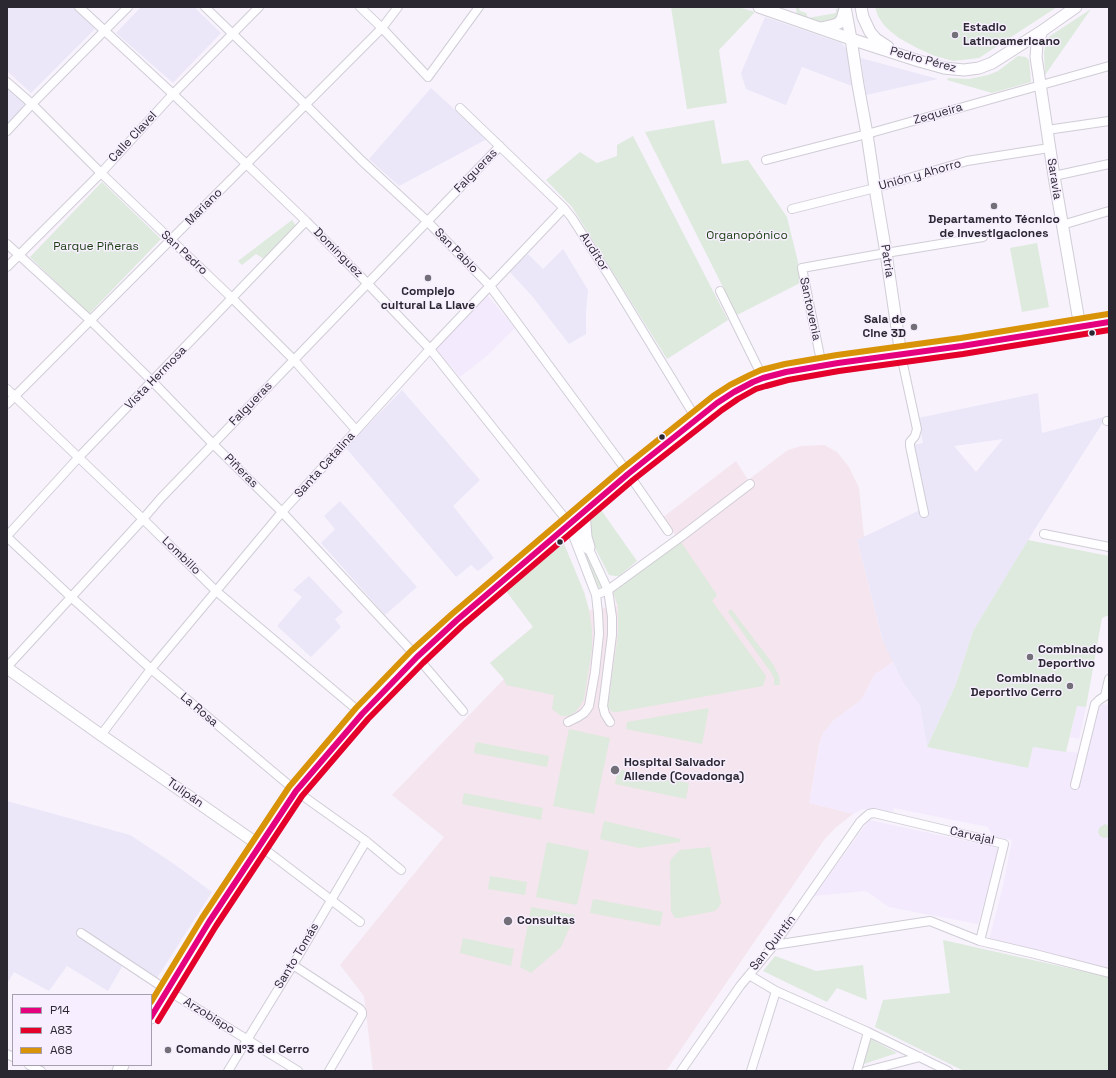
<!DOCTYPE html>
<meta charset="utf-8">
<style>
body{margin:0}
#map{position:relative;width:1116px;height:1078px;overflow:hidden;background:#f7f2fc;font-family:"Space Grotesk",sans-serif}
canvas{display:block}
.frame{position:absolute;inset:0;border:8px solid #2c2832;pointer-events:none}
.legend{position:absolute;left:12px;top:994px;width:140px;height:72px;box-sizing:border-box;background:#f7efff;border:1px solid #a69fad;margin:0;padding:5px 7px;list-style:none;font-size:12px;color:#2c2832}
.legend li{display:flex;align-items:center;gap:8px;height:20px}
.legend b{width:20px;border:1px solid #a69fad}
</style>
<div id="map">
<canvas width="1116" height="1078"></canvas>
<div class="frame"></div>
<ul class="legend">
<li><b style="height:5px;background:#e5007d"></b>P14</li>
<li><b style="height:5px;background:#e4002b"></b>A83</li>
<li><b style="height:5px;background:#d99308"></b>A68</li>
</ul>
</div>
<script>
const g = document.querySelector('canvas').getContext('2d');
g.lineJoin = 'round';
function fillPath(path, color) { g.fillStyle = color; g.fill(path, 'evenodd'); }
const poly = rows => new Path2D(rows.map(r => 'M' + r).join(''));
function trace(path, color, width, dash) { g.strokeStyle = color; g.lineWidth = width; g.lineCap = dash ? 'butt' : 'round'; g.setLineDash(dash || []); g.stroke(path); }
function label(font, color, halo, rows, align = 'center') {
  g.font = font + ' "Space Grotesk",sans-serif'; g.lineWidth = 3; g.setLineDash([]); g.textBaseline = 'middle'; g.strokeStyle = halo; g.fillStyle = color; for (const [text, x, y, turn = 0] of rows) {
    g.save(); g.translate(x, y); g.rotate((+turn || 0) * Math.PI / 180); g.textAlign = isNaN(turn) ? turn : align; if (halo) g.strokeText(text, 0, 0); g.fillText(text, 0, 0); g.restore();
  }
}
fillPath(poly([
 [487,295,515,328,488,355,460,377,436,349],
 [893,662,903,682,920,706,927,747,1028,768,1033,747,1087,754,1100,704,1109,705,1109,968,989,940,1003,886,1012,840,992,836,988,827,894,808,892,814,866,809,862,809,853,814,809,803,819,746,823,733,834,720,861,700,875,674],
 [1077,706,1086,707,1079,739,1070,737],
 [869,820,999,848,978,924,889,907,866,891,814,896]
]), '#f3eafd');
fillPath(poly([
 [7,7,73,7,95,29,31,93,7,71],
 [141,7,194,7,221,33,173,83,116,33],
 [765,17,841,43,847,49,852,86,802,67,786,105,746,89,741,73],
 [861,58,938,79,866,95],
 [7,86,28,106,7,128],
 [431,88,487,139,399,186,369,159],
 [563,249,588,290,586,311,586,334,569,344,532,296,509,271,528,254,543,269],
 [402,390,480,480,453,506,494,558,478,571,471,565,456,577,346,448],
 [1038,393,1042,433,1107,416,1038,524,973,631,956,684,927,747,920,706,903,682,893,662,886,654,857,540,924,508,912,445,923,443,918,418],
 [1003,439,976,472,954,446],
 [340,501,417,587,385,615,321,543,335,529,324,516],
 [309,576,343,612,335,619,341,627,311,657,277,626,302,597,293,590],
 [7,801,130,835,174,864,212,892,157,978,87,932,83,939,123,965,108,991,67,966,49,991,14,972,7,984]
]), '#ebe7f8');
fillPath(poly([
 [824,445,837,452,849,467,859,488,864,537,857,540,882,639,893,662,875,674,861,700,834,720,823,733,819,745,809,803,853,814,835,828,824,840,666,1071,373,1071,364,996,340,965,444,837,392,795,504,679,490,663,533,627,504,588,584,592,589,610,617,606,612,589,681,542,662,518,736,461,748,480,788,450,801,446]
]), '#f5e5ee');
fillPath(poly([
 [671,7,738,7,755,12,719,50,727,103,687,109],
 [796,7,799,8,800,11,806,13,808,18,836,13,836,9,840,8,838,19,824,24,797,16],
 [875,7,1057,7,979,58,953,61,935,56,917,48,899,38,890,31,883,24,878,16],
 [1091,9,1045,75,1044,52,1047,38],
 [1018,56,1026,57,1029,60,1031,82,992,93,947,80,948,78,969,79,988,75,998,71],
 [714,120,722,164,748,160,787,217,798,262,802,282,737,315,645,132],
 [633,136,728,320,667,359,572,207,546,180,580,152,597,163,617,156,617,145],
 [102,182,161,239,89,314,30,257],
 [292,220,296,226,264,259,256,254,242,265,238,261],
 [1037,243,1049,307,1022,312,1010,248],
 [599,507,637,561,619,576,615,576,609,575,593,544,589,524,591,516],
 [562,539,584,592,589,610,592,630,592,649,584,699,580,706,575,712,569,716,561,716,552,709,554,695,506,685,504,679,490,663,533,627,504,588],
 [1028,540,1109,556,1109,615,1102,618,1086,707,1077,706,1066,752,1033,747,1028,768,927,747,956,684,973,631],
 [681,542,717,595,712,601,766,676,763,686,618,712,613,712,608,708,608,705,618,635,618,606,612,589],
 [586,554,588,554,602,586,600,588,598,587,585,556],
 [731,609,773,664,779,676,780,685,774,685,774,678,770,671,728,612],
 [709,708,702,744,626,729,627,722],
 [569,729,610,738,594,814,553,806],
 [476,742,549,756,547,767,474,753],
 [618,769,689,783,686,799,615,784],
 [464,793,543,808,541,820,462,804],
 [604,821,681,839,680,842,639,848,600,839],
 [1105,824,1109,826,1109,837,1104,838,1100,836,1098,832,1099,828],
 [547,842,589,851,577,905,536,897],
 [710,847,721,903,719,907,715,911,679,918,675,918,671,912,670,861,672,858,680,850],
 [490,876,527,882,525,895,488,889],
 [593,899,663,912,660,926,590,913],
 [531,907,575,915,561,947,531,973,520,967],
 [463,938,514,949,511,966,460,953],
 [943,940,1109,977,1109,1071,964,1071,875,1027,883,1000,950,993],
 [775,956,816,971,863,965,867,1000,837,988,827,1002,763,971],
 [869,1038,897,1053,861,1065]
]), '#deeadd');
const street = poly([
 [79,7,173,94,306,221,368,284,430,349,588,547,608,590,612,617,612,635,603,706,605,714,610,722],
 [205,7,305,104,362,161,427,221,490,286,623,466,668,531],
 [360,7,382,28,428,77,479,7],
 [7,82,32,104,101,173,232,298,294,360,356,430],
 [460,108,564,208,572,218,608,274,697,420],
 [1047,130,1109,121],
 [7,131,32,104,128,7],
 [766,160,867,134,1109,66],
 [1054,176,1109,164],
 [792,209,875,188,967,161,1049,148],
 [1062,225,1109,211],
 [7,244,90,320,152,381,213,444,282,512,417,657,463,711],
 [7,267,101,173,173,94,259,7],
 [720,291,763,378],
 [901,355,917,429,915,436,910,442,910,446,924,513],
 [822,366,802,268,886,253,983,237],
 [7,389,143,519,216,591,362,714],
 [7,404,382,28,398,7],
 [1107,421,1109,421],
 [1044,534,1109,547],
 [7,536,79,457,306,221],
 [7,537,71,597,151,669,296,791,366,841,401,870],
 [596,595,608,590,682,536,750,484],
 [7,667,143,519,161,498,500,146],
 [568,722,578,717,584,713,587,709,589,706,595,672,599,634,598,613,596,595,571,530],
 [101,735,151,669,282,512,430,349,564,208],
 [1075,785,1095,704,1099,700,1105,696,1109,679],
 [259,845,360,922],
 [81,933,167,990,298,1071],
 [774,945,930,921,980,941,1035,954,1109,973],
 [293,965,360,1009,362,1012,362,1015,329,1071],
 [749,975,776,991,868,1032,948,1071],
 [7,1054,13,1057],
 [29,1065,41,1071],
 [228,1071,293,965,366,841],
 [681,1071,740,986,774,945,860,822,869,814,874,813,1004,844,980,941],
 [751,1071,776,991],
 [857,1071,868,1032],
 [866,1071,920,1057]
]);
const secondary = poly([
 [759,7,851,39,919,61,944,68,964,70,979,68,992,63,1042,31,1076,7],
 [845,7,851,39,858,85,867,134,875,188,886,253,901,355],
 [861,7,863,17,870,32,876,39,888,47],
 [821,28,834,25,839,23,842,19,845,9],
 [1042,31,1037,44,1036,57,1054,176,1080,327],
 [7,668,101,735,259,845]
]);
const primary = poly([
 [583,512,585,537,588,547],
 [151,1017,209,922,296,791,362,714,417,657,457,620,628,474,717,403,734,392,753,382,763,378,786,372,838,363,962,346,1109,322],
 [119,1071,122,1065]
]);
trace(street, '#d1cdd6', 10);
trace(secondary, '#d1cdd6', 13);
trace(primary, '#d1cdd6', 15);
trace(street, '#fefdff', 8);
trace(secondary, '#fefdff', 11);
trace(primary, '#fefdff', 13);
trace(poly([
 [151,1017,209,922,296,791,362,714,417,657,457,620,628,474,717,403,734,392,753,382,763,378,786,372,838,363,962,346,1109,322]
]), '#e5007d', 6);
trace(poly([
 [158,1021,216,926,302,796,368,719,423,663,462,626,633,480,722,410,738,399,756,389,766,386,788,380,839,371,963,354,1109,330]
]), '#e4002b', 6);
trace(poly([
 [151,1002,202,918,289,787,356,708,411,651,452,614,623,468,713,396,730,385,750,375,761,370,785,364,837,355,961,338,1108,314]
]), '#d99308', 6);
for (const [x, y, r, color] of [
 [955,35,4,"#736f79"],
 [994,206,4,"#736f79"],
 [428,278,4,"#736f79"],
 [914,327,4,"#736f79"],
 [1092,333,3.5,"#2c2832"],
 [662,437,3.5,"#2c2832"],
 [560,542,3.5,"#2c2832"],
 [1030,657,4,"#736f79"],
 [1070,686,4,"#736f79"],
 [615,770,5,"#736f79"],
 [508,921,5,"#736f79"],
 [168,1050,4,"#736f79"]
]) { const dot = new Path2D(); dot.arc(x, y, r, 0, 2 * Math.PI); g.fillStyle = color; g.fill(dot); trace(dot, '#f7efff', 1.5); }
label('bold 12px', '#2c2832', '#f7efff', [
 ["Estadio",963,28],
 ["Latinoamericano",963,42],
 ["Departamento Técnico",994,220,"center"],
 ["de Investigaciones",994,234,"center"],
 ["Complejo",428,292,"center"],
 ["cultural La Llave",428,306,"center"],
 ["Sala de",906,320,"right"],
 ["Cine 3D",906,334,"right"],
 ["Combinado",1038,650],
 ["Deportivo",1038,664],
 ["Combinado",1062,679,"right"],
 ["Deportivo Cerro",1062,693,"right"],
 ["Hospital Salvador",624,763],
 ["Allende (Covadonga)",624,777],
 ["Consultas",517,921],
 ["Comando Nº3 del Cerro",176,1050]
], 'left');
label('12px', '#2c2832', '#f7efff', [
 ["Pedro Pérez",923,60,15],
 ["Zequeira",938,114,-16],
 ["Calle Clavel",133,137,-47],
 ["Falgueras",476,171,-46],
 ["Unión y Ahorro",920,175,-16],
 ["Saravia",1054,179,81],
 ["Mariano",204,207,-45],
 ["San Pablo",456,251,46],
 ["Auditor",594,252,57],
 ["San Pedro",184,253,43],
 ["Domínguez",338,253,45],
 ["Patria",887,261,81],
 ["Santovenia",810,309,78],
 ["Vista Hermosa",156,378,-46],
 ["Falgueras",251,404,-46],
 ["Santa Catalina",325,465,-48],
 ["Piñeras",241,471,45],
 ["Lombillo",181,556,44],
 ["La Rosa",199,710,40],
 ["Tulipán",185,793,35],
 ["Carvajal",972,836,13],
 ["San Quintín",773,943,-52],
 ["Santo Tomás",297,956,-59],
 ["Arzobispo",209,1016,32]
]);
label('12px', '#1b3e11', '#f7efff', [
 ["Organopónico",747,236],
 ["Parque Piñeras",96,247]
]);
</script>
